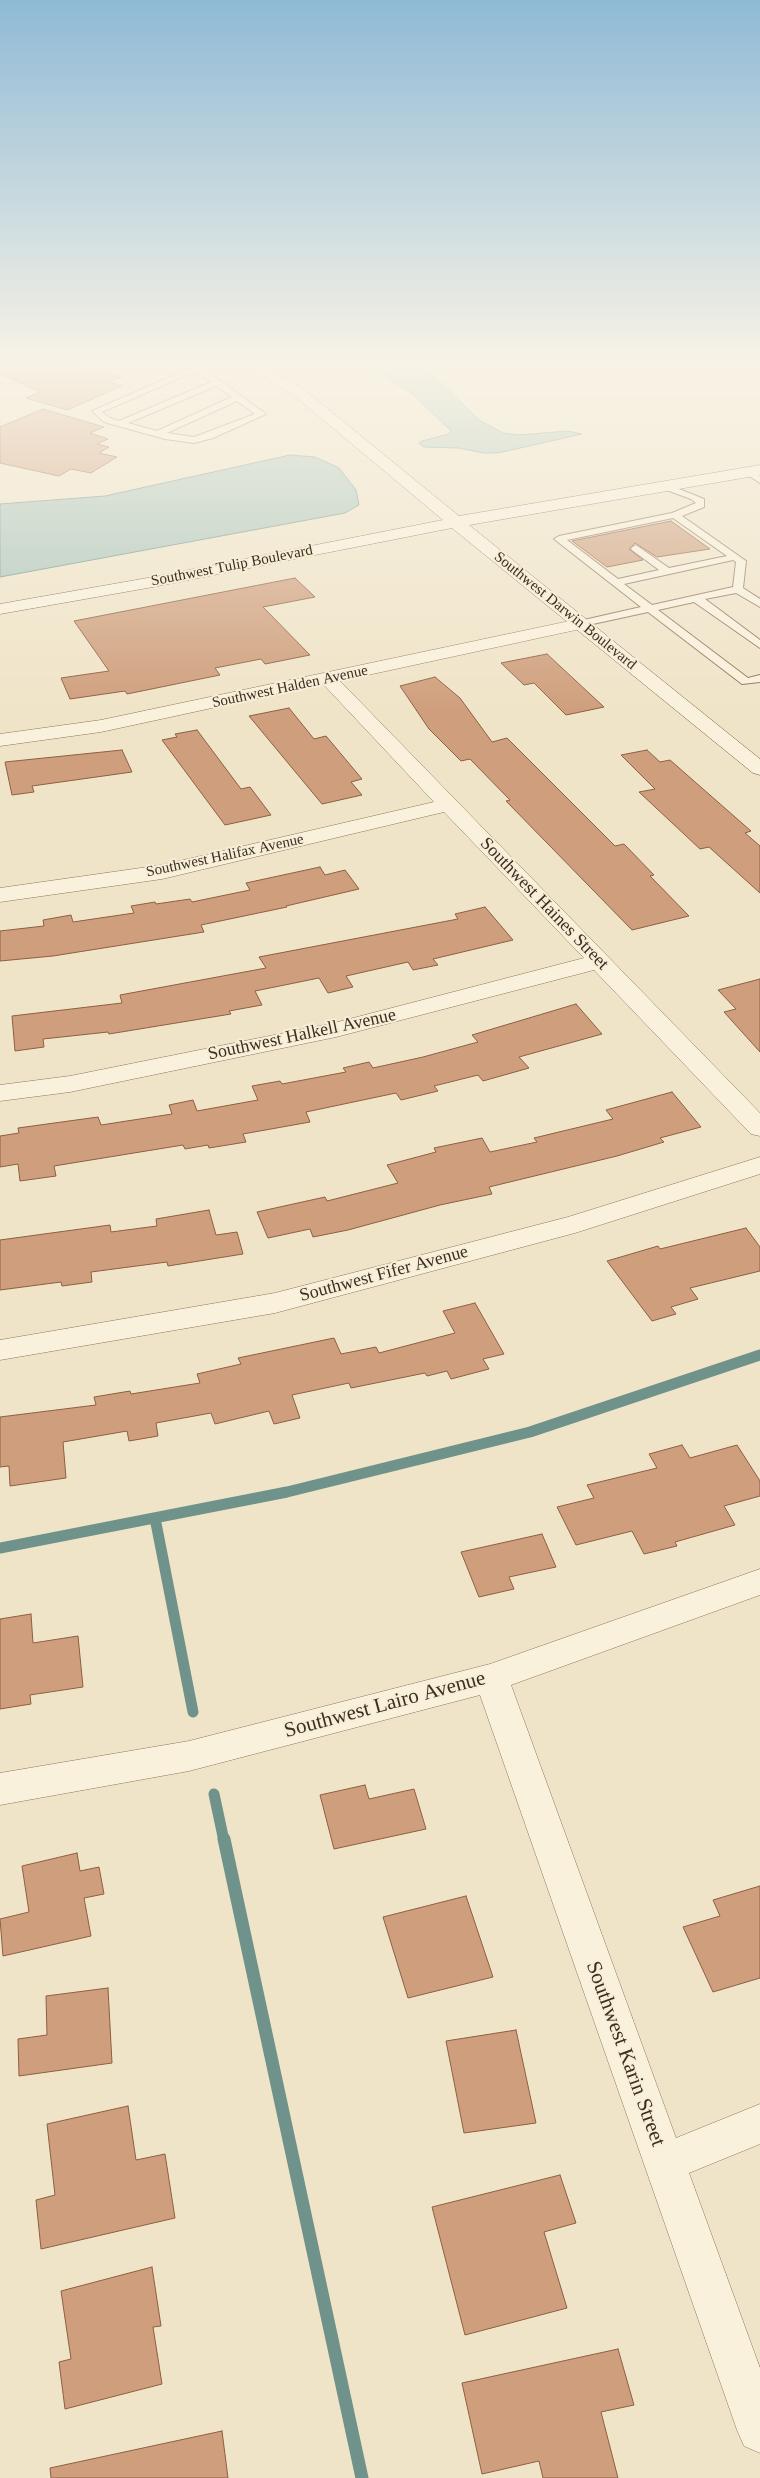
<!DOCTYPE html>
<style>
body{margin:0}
canvas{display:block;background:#f0e4c8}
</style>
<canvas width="760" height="2478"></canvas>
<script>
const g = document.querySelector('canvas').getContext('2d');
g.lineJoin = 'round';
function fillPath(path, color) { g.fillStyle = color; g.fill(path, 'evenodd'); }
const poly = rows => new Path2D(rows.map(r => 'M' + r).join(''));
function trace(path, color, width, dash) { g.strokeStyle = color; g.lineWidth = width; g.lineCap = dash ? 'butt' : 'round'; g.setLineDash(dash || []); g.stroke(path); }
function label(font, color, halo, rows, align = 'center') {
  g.font = font + ' "Times New Roman",serif'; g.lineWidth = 4; g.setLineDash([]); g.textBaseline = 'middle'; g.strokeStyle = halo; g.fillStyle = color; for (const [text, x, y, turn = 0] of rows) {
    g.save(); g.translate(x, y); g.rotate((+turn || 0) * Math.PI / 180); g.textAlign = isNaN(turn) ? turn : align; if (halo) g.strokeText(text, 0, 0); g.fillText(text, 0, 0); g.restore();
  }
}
const water = poly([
 [367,364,415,364,439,381,479,420,503,433,520,435,568,431,582,434,498,453,483,453,459,448,424,447,419,443,422,441,449,434,451,431,414,395,367,364],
 [290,455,315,457,339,468,356,490,359,505,345,513,0,577,0,504,105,496,290,455]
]);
fillPath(water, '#a9c4bc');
trace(water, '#6f938a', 1);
trace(poly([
 [155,1518,193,1712],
 [0,1548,287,1492,530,1432,760,1355],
 [214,1794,224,1841]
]), '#6f938a', 11);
trace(poly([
 [224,1839,362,2478]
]), '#6f938a', 13);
const building = poly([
 [0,364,83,364,123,376,108,382,122,386,67,410,26,398,40,392,0,374,0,364],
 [43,409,104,427,90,433,108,439,97,444,109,447,99,453,117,457,91,473,71,469,59,476,0,463,0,427,43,409],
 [671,521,710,549,657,557,635,543,629,549,643,560,607,567,572,541,671,521],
 [295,578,315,597,263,607,310,655,265,664,261,659,215,668,220,675,127,694,125,691,70,699,61,678,109,671,74,621,295,578],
 [547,654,604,707,566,715,534,683,524,685,501,663,547,654],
 [435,677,460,698,492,742,507,738,615,846,624,844,654,875,650,876,689,916,632,930,506,801,510,800,470,759,461,761,429,729,400,686,435,677],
 [289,708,314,739,326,736,362,779,351,782,362,795,322,804,249,716,289,708],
 [197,730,241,789,250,787,271,815,225,825,162,740,177,737,175,734,197,730],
 [122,750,132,772,32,786,34,792,12,795,5,762,122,750],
 [647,750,660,762,670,760,751,831,745,833,760,846,760,893,709,847,700,849,639,792,655,789,621,755,647,750],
 [320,867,325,875,345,870,359,889,286,906,287,907,201,925,204,932,53,956,0,961,0,931,44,926,43,920,71,915,73,922,134,913,131,906,155,902,156,904,190,899,192,902,250,890,246,883,320,867],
 [485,907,513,940,433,959,438,965,413,970,408,962,346,976,353,987,328,993,319,978,255,991,262,1005,229,1011,231,1014,109,1034,108,1032,43,1039,44,1047,15,1051,12,1016,122,1003,120,995,266,968,259,957,458,919,455,914,485,907],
 [760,979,760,1052,724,1012,736,1009,718,990,760,979],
 [576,1004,602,1034,519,1057,529,1068,483,1081,478,1075,434,1086,438,1091,401,1100,396,1093,306,1112,310,1122,243,1134,246,1142,209,1148,208,1145,185,1149,183,1145,54,1166,56,1176,20,1181,18,1164,0,1167,0,1136,19,1133,18,1128,98,1117,101,1125,172,1114,169,1105,193,1100,197,1111,258,1100,252,1086,280,1081,282,1084,346,1072,343,1068,369,1062,373,1068,423,1057,478,1042,472,1035,576,1004],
 [672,1092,701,1127,660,1138,664,1142,617,1156,489,1187,492,1194,440,1205,348,1230,313,1237,310,1229,268,1238,257,1212,325,1197,327,1201,398,1183,387,1165,436,1152,434,1148,482,1138,490,1152,537,1142,534,1138,613,1119,606,1110,672,1092],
 [209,1210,216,1235,237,1232,243,1254,168,1266,167,1262,91,1272,92,1282,62,1286,61,1282,0,1290,0,1240,110,1225,111,1232,157,1226,156,1219,209,1210],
 [746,1228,760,1247,760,1271,690,1288,698,1299,671,1307,676,1314,652,1321,607,1261,658,1246,660,1249,746,1228],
 [475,1303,504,1354,483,1359,489,1369,451,1379,447,1371,427,1376,425,1373,351,1388,349,1383,292,1395,300,1418,274,1424,269,1411,215,1424,211,1413,156,1423,158,1436,129,1441,127,1431,63,1442,66,1478,10,1486,9,1466,0,1467,0,1417,96,1405,94,1397,130,1391,131,1394,200,1383,197,1374,241,1364,238,1358,334,1338,341,1354,376,1347,379,1353,455,1333,443,1311,475,1303],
 [682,1445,690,1458,737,1445,760,1481,760,1496,724,1506,735,1525,675,1542,677,1546,644,1554,632,1531,576,1545,557,1507,594,1498,587,1485,657,1468,649,1454,682,1445],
 [542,1534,556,1567,509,1577,514,1589,479,1597,461,1552,542,1534],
 [31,1614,33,1643,78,1636,83,1687,30,1695,31,1704,0,1709,0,1619,31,1614],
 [365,1785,369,1799,414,1789,426,1829,334,1849,320,1795,365,1785],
 [77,1853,80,1871,99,1867,104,1894,84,1898,91,1936,3,1956,0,1919,29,1912,22,1866,77,1853],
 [760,1886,760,1978,713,1992,683,1927,720,1916,713,1900,760,1886],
 [466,1896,493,1977,408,1998,383,1917,466,1896],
 [108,1988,112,2063,19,2076,18,2039,47,2035,46,1996,108,1988],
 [516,2030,536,2123,464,2133,446,2041,516,2030],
 [128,2106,136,2160,165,2154,175,2218,41,2249,36,2200,55,2195,47,2124,128,2106],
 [560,2175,576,2223,544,2232,567,2308,465,2335,432,2207,560,2175],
 [152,2267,161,2326,153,2327,162,2384,65,2409,59,2362,71,2359,61,2291,152,2267],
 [618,2349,634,2405,601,2412,618,2478,543,2478,539,2461,482,2474,462,2383,618,2349],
 [222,2431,228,2478,51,2478,50,2468,222,2431]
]);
fillPath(building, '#cf9f7d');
trace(building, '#8d5f41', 1);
const lane = poly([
 [187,364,197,364,266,414,213,438,194,443,165,439,104,422,92,411,191,368,187,364],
 [196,371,211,382,119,421,110,418,102,412,196,371],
 [216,386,232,397,157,431,128,423,216,386],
 [237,401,255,414,194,437,167,433,237,401],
 [746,470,752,470,760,476,760,483,746,474,746,470],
 [664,483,704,499,704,507,682,516,746,561,743,588,760,599,760,607,736,593,705,599,760,640,760,648,694,602,658,610,748,678,760,675,760,682,742,684,648,612,579,627,574,624,575,622,641,607,554,539,559,536,672,513,696,503,691,499,661,488,659,486,664,483],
 [673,518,727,556,669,568,636,545,631,548,632,550,659,570,618,579,567,540,673,518],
 [733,560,736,562,733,587,652,605,624,584,733,560]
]);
const street = poly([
 [579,619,585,620,588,624,585,628,340,681,760,1113,760,1136,751,1134,594,970,336,1037,70,1092,0,1101,0,1085,70,1076,334,1023,584,958,444,812,162,879,0,902,0,888,162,865,434,802,323,684,101,732,0,746,0,734,101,720,579,619],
 [760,1157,760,1174,575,1233,275,1313,0,1360,0,1340,275,1293,568,1217,760,1157],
 [760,1569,760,1595,511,1685,676,2138,760,2104,760,2144,689,2173,760,2368,760,2453,744,2446,737,2430,480,1695,189,1771,0,1805,0,1773,189,1741,490,1664,760,1569]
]);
const secondary = poly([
 [243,364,261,364,307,392,459,516,760,465,760,475,469,525,760,759,760,775,753,773,452,528,153,587,0,614,0,604,153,577,443,520,297,398,243,364]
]);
trace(lane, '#8d765c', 2);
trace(street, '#8d765c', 1);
trace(secondary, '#6f573f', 1);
fillPath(lane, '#faf1dc');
fillPath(street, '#faf1dc');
fillPath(secondary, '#faf1dc');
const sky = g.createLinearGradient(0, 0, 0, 711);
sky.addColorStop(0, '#8fbad6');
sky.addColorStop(0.51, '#f8f3e6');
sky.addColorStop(1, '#f8f3e600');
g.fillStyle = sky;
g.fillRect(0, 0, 760, 711);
label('15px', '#3d2e20', '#f7eed8', [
 ["Southwest Tulip Boulevard",232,566,-11],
 ["Southwest Darwin Boulevard",565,611,39],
 ["Southwest Halden Avenue",290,687,-12],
 ["Southwest Halifax Avenue",225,856,-12]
]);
label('18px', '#3d2e20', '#f7eed8', [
 ["Southwest Haines Street",544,904,46],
 ["Southwest Halkell Avenue",302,1035,-12],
 ["Southwest Fifer Avenue",384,1274,-15]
]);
label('21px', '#3d2e20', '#f7eed8', [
 ["Southwest Lairo Avenue",385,1705,-15],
 ["Southwest Karin Street",625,2054,70]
]);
</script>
